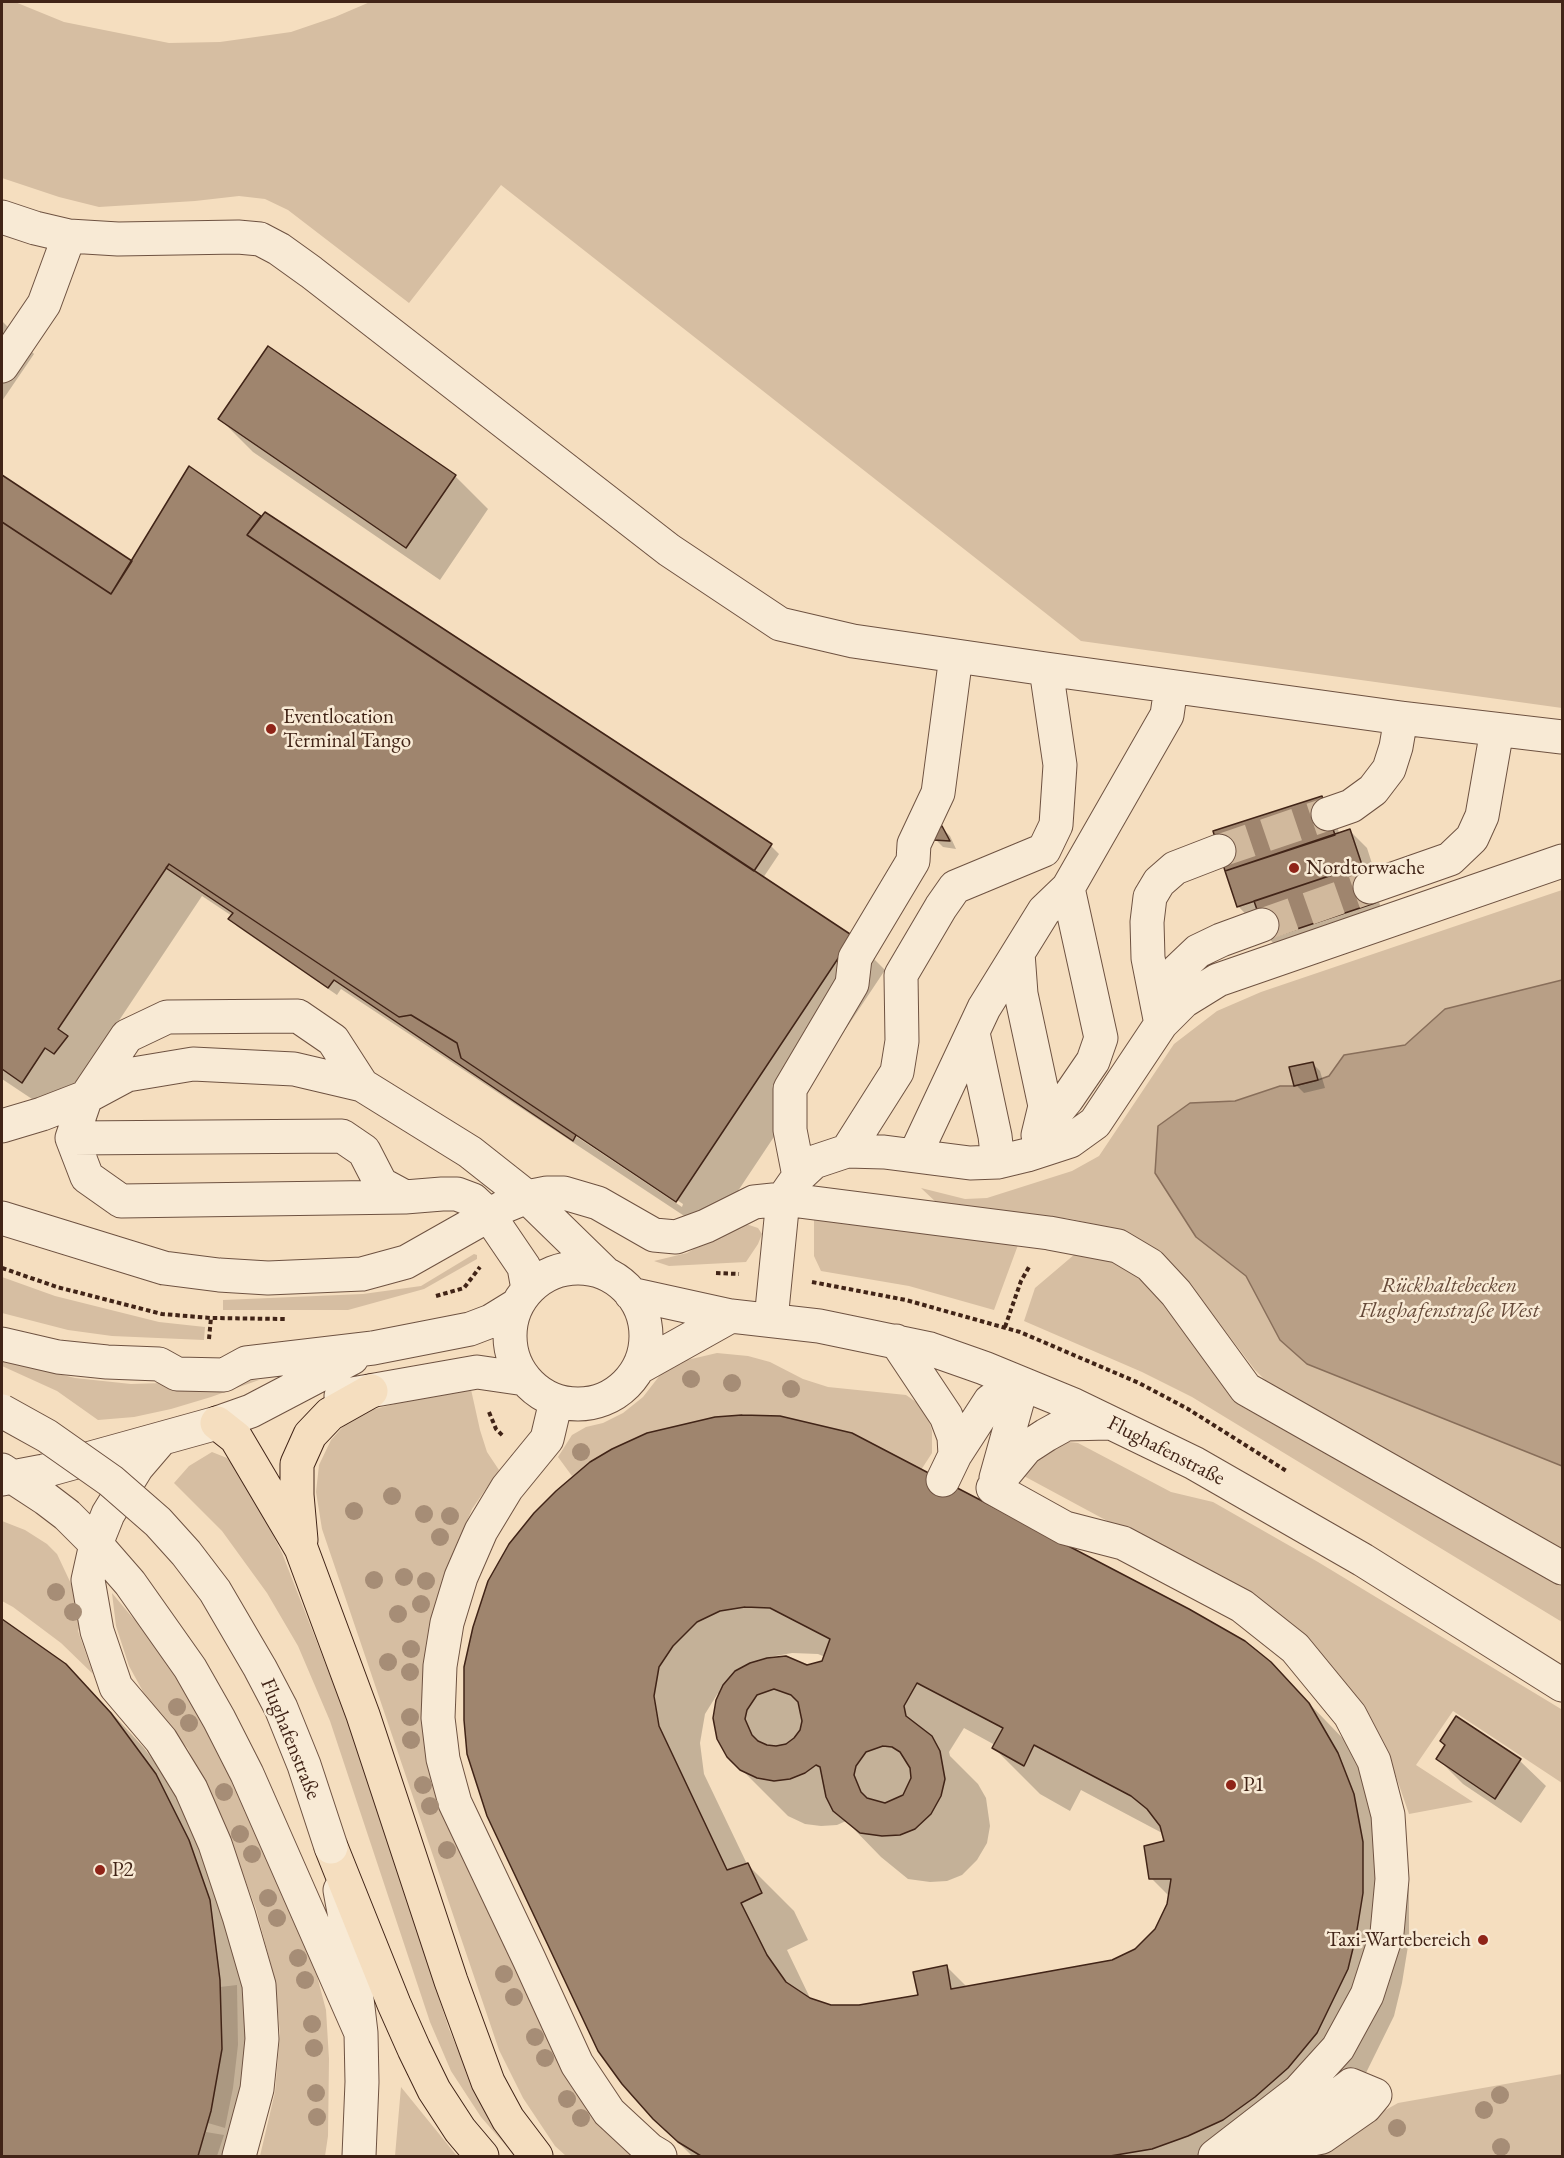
<!DOCTYPE html>
<meta charset="utf-8">
<style>
body{margin:0}
#map{position:relative;width:1564px;height:2158px;overflow:hidden;background:#f5debf;font-family:"EB Garamond",serif}
canvas{display:block}
.frame{position:absolute;inset:0;border:3px solid #412417;pointer-events:none}
</style>
<div id="map">
<canvas width="1564" height="2158"></canvas>
<div class="frame"></div>
</div>
<script>
const g = document.querySelector('canvas').getContext('2d');
g.lineJoin = 'round';
function fillPath(path, color) { g.fillStyle = color; g.fill(path, 'evenodd'); }
const poly = rows => new Path2D(rows.map(r => 'M' + r).join(''));
function trace(path, color, width, dash) { g.strokeStyle = color; g.lineWidth = width; g.lineCap = dash ? 'butt' : 'round'; g.setLineDash(dash || []); g.stroke(path); }
function label(font, color, halo, rows, align = 'center') {
  g.font = font + ' "EB Garamond",serif'; g.lineWidth = 5; g.setLineDash([]); g.textBaseline = 'middle'; g.strokeStyle = halo; g.fillStyle = color; for (const [text, x, y, turn = 0] of rows) {
    g.save(); g.translate(x, y); g.rotate((+turn || 0) * Math.PI / 180); g.textAlign = isNaN(turn) ? turn : align; if (halo) g.strokeText(text, 0, 0); g.fillText(text, 0, 0); g.restore();
  }
}
fillPath(poly([
 [2,2,15,2,64,22,169,43,220,42,291,32,335,17,370,2,1562,2,1562,708,1081,641,501,185,409,303,288,210,265,199,239,196,195,201,99,207,59,197,2,178],
 [1562,890,1562,980,1560,983,1445,1009,1405,1045,1344,1055,1329,1076,1318,1080,1294,1086,1280,1086,1235,1101,1190,1103,1196,1237,1246,1276,1280,1340,1307,1364,1562,1466,1562,1548,1274,1389,1255,1370,1189,1283,1159,1251,1127,1232,1071,1219,938,1204,921,1188,965,1199,987,1198,1072,1171,1099,1156,1174,1044,1217,1011,1261,992],
 [814,1220,1018,1245,994,1310,909,1286,821,1271,814,1256],
 [741,1225,749,1225,758,1228,762,1234,758,1244,746,1262,669,1266,654,1261,687,1253,727,1230],
 [474,1254,477,1255,477,1259,424,1289,348,1310,223,1310,223,1300,363,1294,421,1286],
 [1075,1254,1114,1262,1137,1275,1167,1304,1237,1404,1562,1583,1562,1622,1192,1397,1142,1372,1024,1321,1035,1288],
 [2,1277,55,1296,159,1322,205,1327,204,1340,112,1336,68,1330,2,1313],
 [717,1353,748,1356,770,1362,803,1379,828,1387,906,1395,919,1404,927,1414,932,1431,932,1453,921,1470,852,1433,780,1416,742,1415,715,1417,647,1433,612,1449,572,1476,558,1457,572,1435,586,1427,603,1423,623,1413,643,1397,664,1370,687,1360],
 [2,1360,75,1378,131,1384,259,1380,211,1397,171,1409,134,1417,98,1420,57,1391,2,1366],
 [470,1385,480,1430,487,1452,499,1470,472,1509,449,1566,433,1769,642,2156,566,2156,555,2146,523,2098,499,2050,322,1529,316,1492,319,1465,331,1440,347,1422,367,1411],
 [1061,1441,1078,1443,1171,1492,1213,1502,1318,1562,1561,1709,1562,1711,1562,1783,1453,1711,1416,1765,1473,1802,1409,1814,1389,1756,1254,1600,1022,1475,1032,1455],
 [212,1452,227,1458,244,1477,282,1553,345,1714,449,2029,473,2086,514,2155,481,2117,451,2071,430,2022,330,1721,298,1646,267,1593,222,1531,174,1483,189,1466],
 [2,1521,25,1530,47,1544,57,1554,73,1588,80,1625,78,1631,93,1674,61,1643,13,1607,2,1601],
 [112,1593,132,1617,149,1631,181,1681,225,1763,299,1930,317,1976,326,2010,329,2059,328,2136,325,2156,260,2156,275,2092,280,2034,275,1980,256,1909,229,1837,188,1749,146,1697,129,1666,116,1626],
 [237,1985,238,2045,233,2088,225,2128,208,2123,211,2111,220,1987],
 [1562,2074,1562,2156,1304,2156,1398,2103],
 [401,2087,457,2156,395,2156],
 [206,2132,224,2135,217,2156,198,2156]
]), '#d6bea2');
const water = poly([
 [1562,980,1562,1466,1307,1364,1280,1340,1246,1276,1196,1237,1155,1173,1158,1126,1190,1103,1235,1101,1280,1086,1294,1086,1318,1080,1329,1076,1344,1055,1405,1045,1445,1009,1562,980]
]);
fillPath(water, '#b89f86');
trace(water, '#886e5a', 1.5);
fillPath(poly([
 [2,321,34,354,2,401],
 [220,419,455,476,488,509,440,580,253,452],
 [190,468,262,519,771,846,779,854,763,878,852,937,885,970,710,1233,341,989,337,995,238,927,230,919,232,916,202,896,56,1115,2,1079,2,477,132,563],
 [490,1076,683,1204,682,1207,490,1079],
 [1330,806,1340,835,1350,831,1367,848,1378,882,1373,884,1382,911,1277,947,1238,906],
 [942,828,950,836,956,849,943,847,935,839],
 [1312,1063,1320,1071,1325,1088,1304,1093,1296,1085],
 [511,1545,1270,1663,1355,1751,1399,1841,1409,1889,1409,1940,1402,1983,1394,2016,1363,2079,1282,2156,692,2156,654,2118],
 [792,1653,818,1654,825,1657,823,1662,807,1667,770,1659,770,1657],
 [718,1693,715,1718,741,1769,788,1816,805,1824,821,1826,837,1825,846,1821,881,1857,908,1879,930,1882,947,1881,962,1875,977,1860,987,1843,990,1826,986,1798,978,1784,950,1756,949,1752,964,1728,995,1745,994,1748,1040,1794,1070,1811,1081,1790,1164,1834,1166,1842,1151,1878,1170,1897,1169,1905,1156,1930,1136,1950,1112,1961,967,1987,946,1966,920,1996,859,2007,831,2007,811,2000,787,1950,808,1940,794,1911,747,1864,704,1774,700,1743,705,1714],
 [2,1620,65,1665,99,1699,144,1748,189,1809,252,2014,240,2156,2,2156],
 [1457,1718,1520,1761,1546,1786,1521,1823,1463,1784,1438,1759,1447,1746]
]), '#0003');
const building = poly([
 [268,346,456,475,406,548,218,419,268,346],
 [189,466,261,516,247,535,853,936,676,1202,461,1058,457,1043,411,1015,399,1017,169,864,58,1029,68,1036,54,1054,45,1048,22,1083,2,1069,2,522,111,594,189,466],
 [2,475,132,561,111,594,2,522,2,475],
 [265,512,772,844,754,871,247,535,265,512],
 [1322,796,1335,835,1225,871,1213,831,1322,796],
 [942,826,950,841,933,840,934,831,942,826],
 [1350,829,1362,865,1237,907,1225,871,1350,829],
 [169,864,399,1017,411,1015,457,1043,461,1058,576,1135,573,1141,334,980,328,988,228,919,233,913,166,868,169,864],
 [1362,865,1375,903,1267,939,1254,901,1362,865],
 [1313,1062,1318,1080,1294,1086,1289,1067,1313,1062],
 [742,1415,780,1416,852,1433,1189,1609,1245,1641,1271,1662,1309,1703,1338,1753,1354,1794,1363,1842,1363,1893,1356,1936,1348,1969,1317,2033,1288,2068,1255,2097,1223,2120,1188,2136,1152,2149,1110,2156,701,2156,678,2142,653,2119,622,2084,598,2051,487,1816,467,1754,464,1720,464,1667,473,1627,488,1581,509,1544,534,1513,556,1491,590,1462,612,1449,647,1433,715,1417,742,1415],
 [745,1607,770,1608,830,1639,822,1661,807,1665,786,1656,767,1658,750,1663,735,1671,723,1685,716,1700,713,1718,717,1739,727,1757,740,1770,757,1778,774,1781,790,1779,805,1773,816,1765,820,1767,826,1797,833,1811,860,1833,882,1836,900,1835,915,1829,931,1814,941,1796,945,1779,940,1751,932,1736,906,1716,904,1706,917,1683,1003,1728,992,1748,1024,1766,1034,1745,1131,1796,1147,1809,1160,1826,1164,1841,1144,1846,1149,1879,1171,1879,1167,1904,1155,1929,1135,1949,1112,1960,951,1989,947,1965,913,1972,918,1995,859,2005,831,2005,810,1998,786,1982,767,1955,741,1903,762,1893,748,1863,727,1870,659,1726,654,1696,659,1667,673,1646,697,1622,720,1611,745,1607],
 [774,1689,791,1695,798,1702,802,1721,800,1730,794,1738,786,1744,776,1746,767,1745,758,1741,752,1735,745,1719,747,1710,757,1695,774,1689],
 [883,1746,892,1747,900,1752,910,1768,911,1778,903,1795,885,1803,867,1798,861,1792,854,1775,856,1766,866,1752,883,1746],
 [2,1619,66,1664,111,1713,156,1774,189,1840,210,1900,220,1980,222,2049,211,2111,198,2156,2,2156,2,1619],
 [1456,1716,1521,1759,1495,1799,1436,1759,1445,1745,1440,1741,1456,1716]
]);
fillPath(building, '#9f856e');
trace(building, '#412417', 1.5);
trace(poly([
 [1219,851,1328,814],
 [1262,925,1370,887]
]), '#d1b99d', 33, [33, 16]);
const minor = poly([
 [2,217,35,228,69,236,118,239,238,237,260,239,279,249,311,272,669,550,780,624,853,641,1046,669,1401,718,1562,737],
 [2,366,44,304,69,236],
 [1328,814,1351,806,1373,790,1389,769,1396,747,1401,718],
 [1370,887,1450,859,1472,838,1482,816,1497,730],
 [1018,953,1021,994,1045,1106,1038,1135],
 [1157,1003,1178,970,1198,951,1221,940,1262,925],
 [1161,1024,1148,958,1147,922,1150,897,1159,882,1175,868,1219,851],
 [973,1033,995,1136,998,1162],
 [2,1126,42,1114,86,1097,127,1036,167,1017,298,1016,333,1040,362,1085],
 [1041,1131,1067,1099,1093,1061,1101,1038,1068,888],
 [72,1138,342,1136,364,1151,381,1184,405,1197],
 [847,1151,897,1072,902,1041,901,975,941,907,955,887,1044,850,1056,825,1060,765,1046,669],
 [915,1155,984,1008,1044,911,1068,888,1167,715,1171,687],
 [799,1176,790,1130,790,1089,852,984,855,958,913,861,914,844,938,793,956,656],
 [2,1218,164,1268,219,1275,268,1278,362,1274,406,1262,505,1206,527,1197,547,1193,564,1193,598,1203,654,1235,676,1237,706,1226,754,1202,783,1199,1049,1233,1118,1246,1150,1265,1176,1293,1246,1389,1562,1568],
 '510 1336a68 68 0 1 1 136 0a68 68 0 1 1-136 0Z',
 [528,1289,524,1267,488,1214,473,1200,457,1194,442,1194,405,1197,121,1201,87,1177,72,1138,86,1097,127,1075,193,1064,294,1069,362,1085,470,1152,527,1197,606,1274],
 [631,1294,731,1316,819,1326,930,1349,984,1368,1074,1405,1194,1463,1363,1560,1562,1685],
 [771,1320,783,1199,799,1176,814,1162,847,1151,884,1152,970,1163,998,1162,1027,1155,1070,1141,1095,1123,1161,1024,1184,1001,1218,980,1562,861],
 [896,1341,946,1416,954,1437,955,1455],
 [2,1344,58,1357,107,1362,159,1364,177,1374,224,1375,246,1363,373,1348,470,1329,491,1321,517,1305],
 [638,1368,731,1316],
 [341,1396,477,1372,525,1379],
 [556,1401,547,1439,507,1488,481,1531,461,1577,447,1623,440,1666,438,1718,443,1759,455,1803,529,1959,577,2064,609,2112,650,2150,660,2156],
 [161,1439,137,1467,108,1514,96,1544,88,1580,97,1631,116,1687,161,1740,191,1789,215,1844,239,1916,259,1985,262,2039,257,2089,239,2156],
 [2,1470,46,1499,67,1515,96,1544,130,1583,190,1668,219,1719,247,1774,361,2033],
 [996,1478,1022,1385],
 [2,1479,44,1471,217,1423,251,1411,352,1358],
 [943,1480,955,1455,990,1401,1009,1388,1022,1385],
 [993,1488,1065,1528,1123,1543,1242,1606,1295,1648,1350,1715,1374,1761,1388,1815,1392,1879,1387,1933,1367,1995,1338,2048,1299,2091,1215,2156],
 [993,1488,1026,1448,1046,1435,1066,1424,1109,1423],
 [340,1890,352,1956,361,2033,362,2082,359,2156],
 [1223,2156,1269,2148,1322,2137,1365,2107,1375,2095,1351,2085,1269,2148]
]);
const highway = poly([
 [217,1423,236,1438,301,1548,363,1715,451,1981,488,2082,508,2119,536,2156],
 [301,1540,297,1495,297,1464,310,1435,330,1414,371,1391],
 [331,1847,394,2004,414,2049,434,2090,460,2130,482,2156]
]);
trace(minor, '#6e5241', 35);
trace(highway, '#412417', 35);
trace(poly([
 [2,1268,57,1287,162,1314,211,1318,285,1319],
 [716,1273,739,1274],
 [812,1282,906,1300,1020,1332,1139,1383,1188,1409,1288,1472],
 [436,1296,464,1288,480,1267],
 [1005,1327,1021,1281,1029,1267],
 [209,1339,211,1318],
 [489,1412,496,1429,503,1436]
]), '#412417', 4, [4.5, 3]);
trace(minor, '#f8ead5', 33);
trace(highway, '#f5debf', 33);
const minorBridge = poly([
 [2,1411,47,1436,111,1481,158,1522,186,1553,215,1591,260,1668,281,1708,304,1765,331,1847]
]);
trace(minorBridge, '#6e5241', 35, []);
trace(minorBridge, '#f8ead5', 33);
g.fillStyle = '#a68d76';
for (const [x, y] of [
 [691,1379],
 [732,1383],
 [791,1389],
 [581,1452],
 [392,1496],
 [354,1511],
 [424,1514],
 [450,1516],
 [440,1537],
 [404,1577],
 [374,1580],
 [426,1581],
 [56,1592],
 [421,1604],
 [73,1612],
 [398,1614],
 [411,1649],
 [388,1662],
 [410,1672],
 [177,1707],
 [410,1717],
 [189,1723],
 [411,1740],
 [423,1785],
 [224,1792],
 [430,1806],
 [240,1834],
 [447,1850],
 [252,1854],
 [268,1898],
 [277,1918],
 [298,1958],
 [504,1974],
 [305,1980],
 [514,1997],
 [312,2024],
 [535,2037],
 [314,2048],
 [545,2058],
 [316,2093],
 [1500,2095],
 [567,2099],
 [1484,2110],
 [317,2117],
 [581,2118],
 [1397,2128],
 [1501,2147]
]) { g.beginPath(); g.arc(x, y, 9, 0, 2 * Math.PI); g.fill(); }
for (const [x, y, r, color] of [
 [271,729,6,"#8f2418"],
 [1294,868,6,"#8f2418"],
 [1231,1785,6,"#8f2418"],
 [100,1870,6,"#8f2418"],
 [1483,1940,6,"#8f2418"]
]) { const dot = new Path2D(); dot.arc(x, y, r, 0, 2 * Math.PI); g.fillStyle = color; g.fill(dot); trace(dot, '#f8ead5', 2); }
label('21px', '#412417', '#f8ead5', [
 ["Eventlocation",283,717],
 ["Terminal Tango",283,741],
 ["Nordtorwache",1306,868],
 ["P1",1243,1785],
 ["P2",112,1870],
 ["Taxi-Wartebereich",1471,1940,"right"]
], 'left');
label('21px', '#412417', '#f8ead5', [
 ["Flughafenstraße",1166,1451,27],
 ["Flughafenstraße",290,1739,68]
]);
label('italic 22px', '#654938', '#f8ead5', [
 ["Rückhaltebecken",1449,1286],
 ["Flughafenstraße West",1449,1311]
]);
</script>
